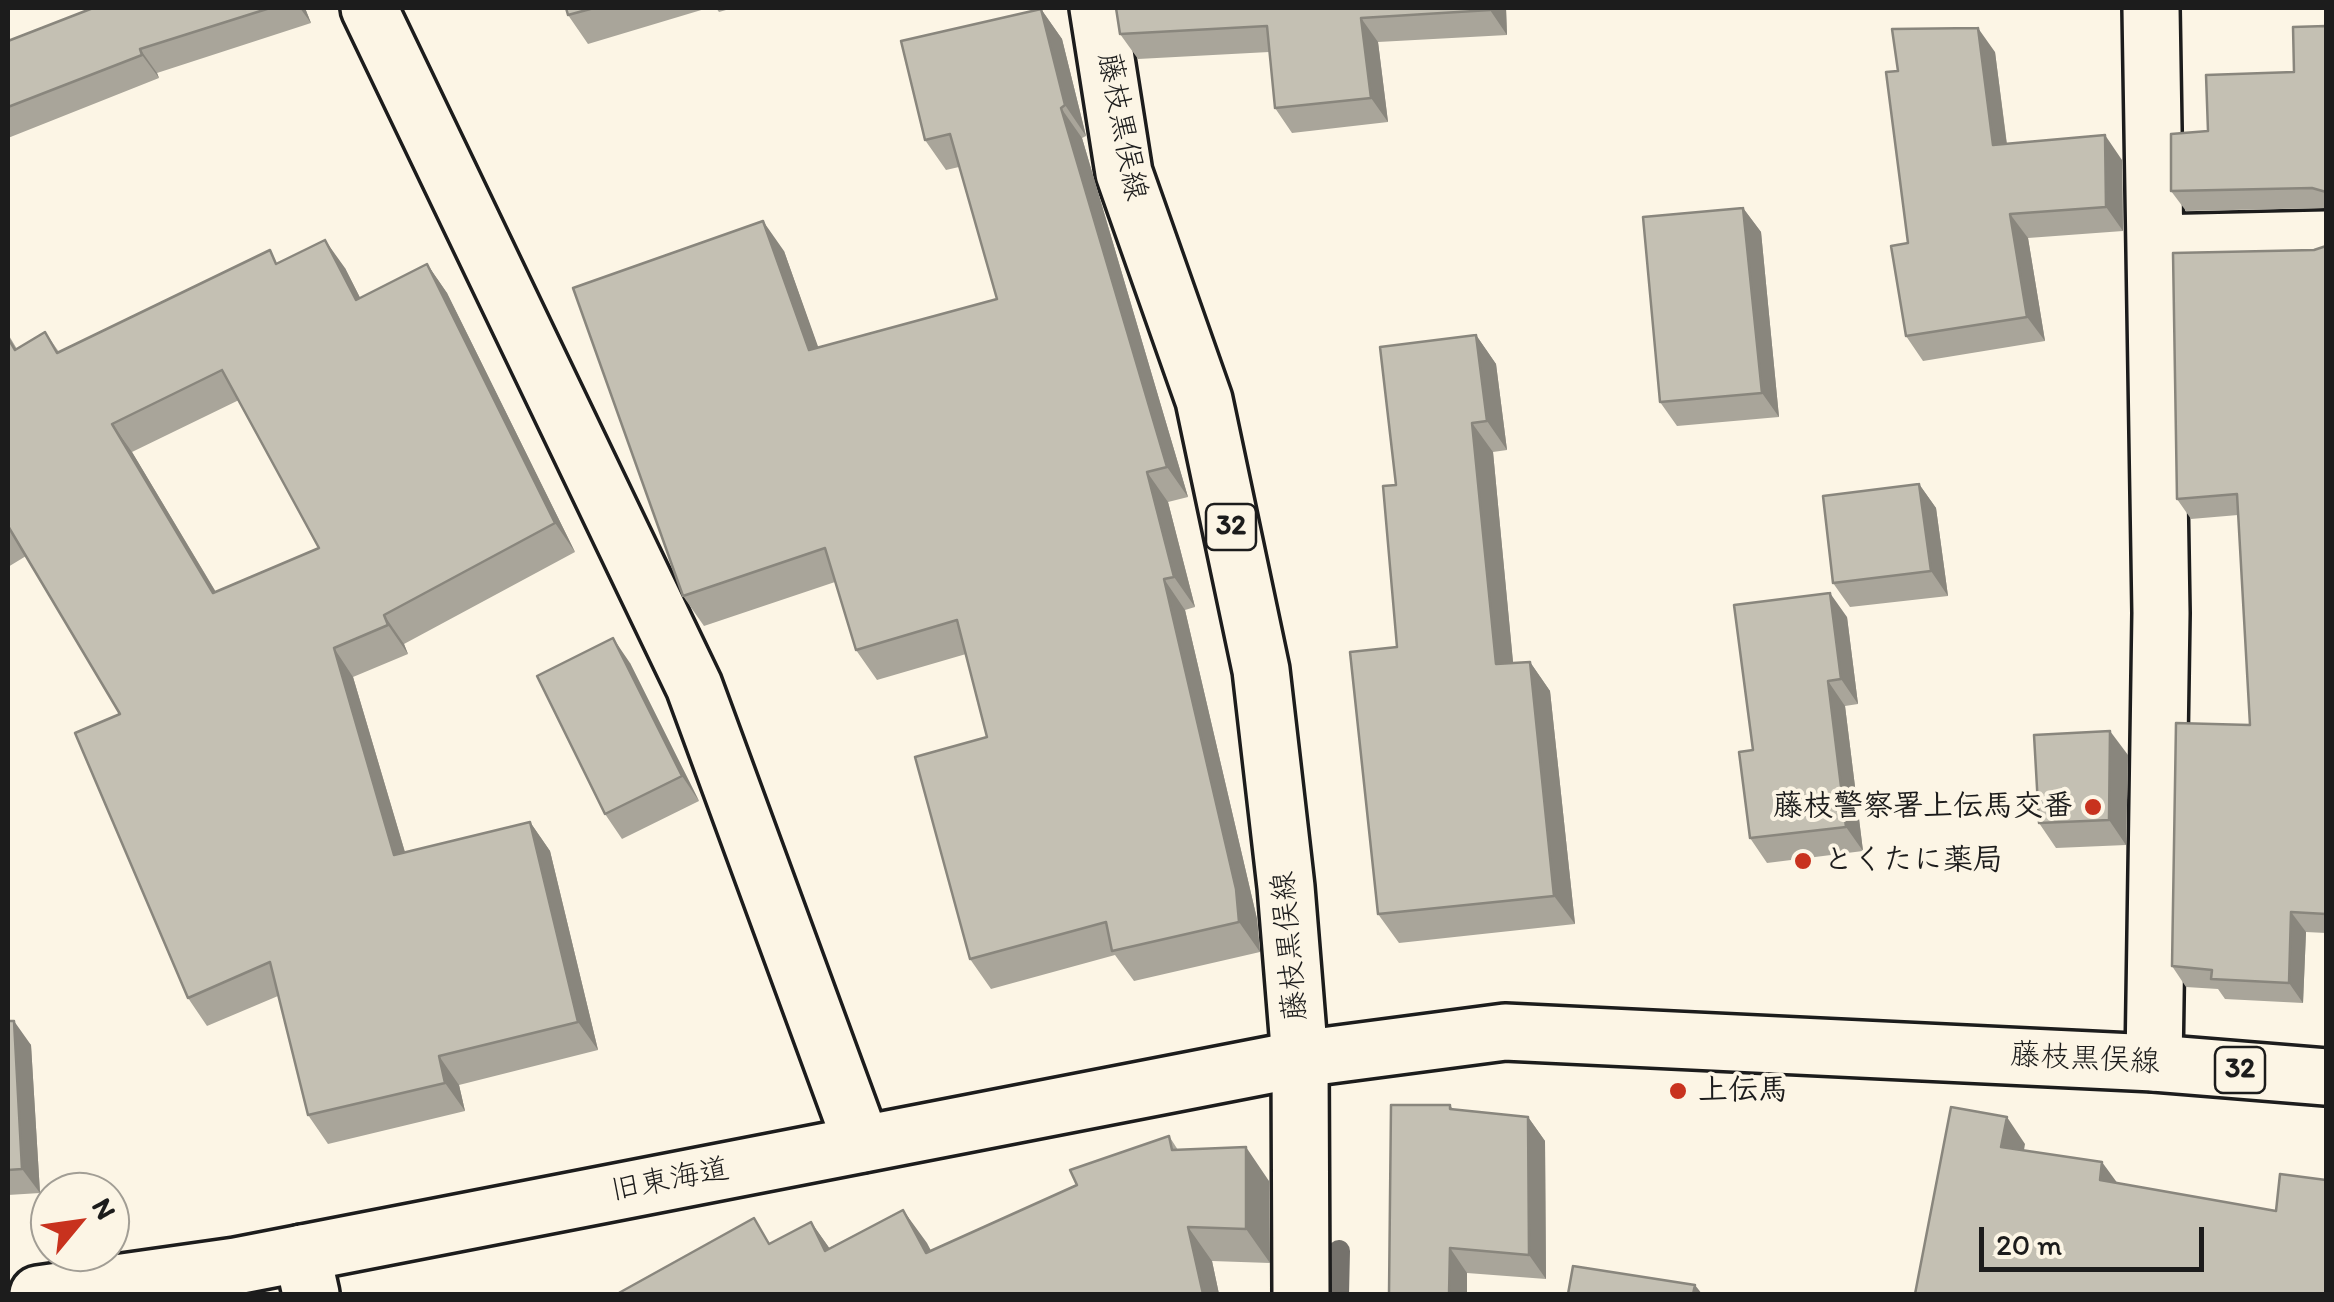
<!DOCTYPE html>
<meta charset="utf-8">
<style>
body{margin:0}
#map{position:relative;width:2334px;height:1302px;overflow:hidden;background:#fcf5e5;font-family:Itim,sans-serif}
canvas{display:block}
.frame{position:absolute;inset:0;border:10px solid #1c1c1c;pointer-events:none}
.north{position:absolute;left:30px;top:1172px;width:100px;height:100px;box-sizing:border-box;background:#fcf5e5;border:2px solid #a29e95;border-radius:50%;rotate:61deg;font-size:28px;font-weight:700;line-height:40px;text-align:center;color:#1c1c1c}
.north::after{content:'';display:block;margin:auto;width:35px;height:45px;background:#c8321e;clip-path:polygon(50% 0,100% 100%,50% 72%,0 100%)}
.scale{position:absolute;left:1979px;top:1227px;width:225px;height:45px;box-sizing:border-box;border:5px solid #1c1c1c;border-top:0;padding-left:12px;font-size:30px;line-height:35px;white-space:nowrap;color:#1c1c1c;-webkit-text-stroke:8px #fcf5e5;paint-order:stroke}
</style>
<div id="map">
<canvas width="2334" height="1302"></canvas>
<div class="frame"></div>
<div class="north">N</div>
<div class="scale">20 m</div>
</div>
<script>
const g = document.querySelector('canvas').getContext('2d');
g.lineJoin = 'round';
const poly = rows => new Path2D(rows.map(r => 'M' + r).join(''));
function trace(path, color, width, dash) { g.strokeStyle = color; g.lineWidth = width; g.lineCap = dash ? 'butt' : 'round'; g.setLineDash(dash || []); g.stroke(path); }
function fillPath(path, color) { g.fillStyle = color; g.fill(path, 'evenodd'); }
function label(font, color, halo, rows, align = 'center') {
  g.font = font + ' Itim,"Klee One",sans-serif'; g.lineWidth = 8; g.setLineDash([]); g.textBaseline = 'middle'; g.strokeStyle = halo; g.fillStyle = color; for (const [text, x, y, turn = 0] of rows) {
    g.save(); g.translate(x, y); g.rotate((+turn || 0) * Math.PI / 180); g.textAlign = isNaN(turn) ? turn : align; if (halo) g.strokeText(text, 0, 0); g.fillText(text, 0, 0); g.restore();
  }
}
trace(poly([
 [1338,1294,1339,1251]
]), '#75726c', 22);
const minor = poly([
 [369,8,694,686,862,1144],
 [2151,8,2161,613,2154,1063],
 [2155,243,2326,239],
 [1300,1059,1301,1294],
 [302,1253,311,1294]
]);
const tertiary = poly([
 [38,1294,236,1266,1300,1059]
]);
const primary = poly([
 [1098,8,1124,173,1204,400,1261,670,1286,887,1300,1059,1505,1032,2154,1063,2326,1077]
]);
trace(minor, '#1c1c1c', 62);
trace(tertiary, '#1c1c1c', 62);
trace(primary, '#1c1c1c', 62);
trace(minor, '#fcf5e5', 55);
trace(tertiary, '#fcf5e5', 55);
trace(primary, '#fcf5e5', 55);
fillPath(poly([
 [93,8,305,8,311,23,157,73,159,78,8,138,8,41],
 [566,8,708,8,588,44,568,15],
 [716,8,733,8,719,12],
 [1506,8,1507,35,1378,42,1388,122,1292,133,1275,108,1269,52,1138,59,1120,34],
 [1041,9,1062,39,1086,136,1082,138,1188,497,1168,502,1195,607,1185,610,1257,919,1260,952,1134,981,1115,955,991,989,970,959,987,737,966,654,877,680,856,650,835,582,704,626,683,596,784,251,818,348,997,299,959,167,946,170,925,140],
 [2326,26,2326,208,2186,211,2171,191,2208,131,2294,72],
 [1995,52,2007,144,2122,160,2123,231,2028,238,2045,341,1923,361,1906,336,1908,243],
 [1743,208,1761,232,1779,417,1677,426,1660,402],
 [2326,246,2326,933,2306,932,2303,1003,2225,999,2218,989,2186,987,2172,966,2250,725,2238,515,2191,519,2177,499,2314,250],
 [279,262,345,268,360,298,427,264,447,293,575,552,404,644,408,654,353,677,405,852,530,822,550,851,598,1050,459,1085,465,1111,328,1144,308,1115,278,996,207,1026,188,998,120,714,26,556,8,567,8,334,17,349,45,332,59,352],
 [239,400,319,548,216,592,132,452],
 [1476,335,1496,364,1507,450,1493,452,1513,663,1530,662,1550,691,1575,924,1399,943,1378,914,1397,647,1396,485],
 [1919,484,1936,508,1948,596,1850,607,1833,583],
 [1847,617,1858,704,1845,706,1863,851,1767,863,1750,838,1753,750],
 [630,663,699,801,622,839,605,814],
 [2128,755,2126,845,2056,848,2039,823],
 [8,1021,31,1045,40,1193,8,1195],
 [1450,1105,1453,1109,1528,1117,1545,1141,1546,1279,1467,1273,1389,1294],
 [1169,1136,1178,1150,1269,1181,1270,1263,1212,1261,1219,1294,772,1243,811,1222,829,1248,903,1210,931,1251,1077,1185]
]), '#a9a59a');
fillPath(poly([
 [300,8,305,8,311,23],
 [1490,8,1506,8,1507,35,1490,10],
 [1041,9,1062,39,1086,136,1065,105],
 [1361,18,1378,42,1388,122,1371,98],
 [1978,28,1995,52,2010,170,1993,145],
 [140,49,157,73,159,78,142,55],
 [1061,108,1082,138,1188,497,1167,467],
 [2105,135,2122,160,2123,231,2106,207],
 [1743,208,1761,232,1779,417,1762,393],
 [2010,214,2028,238,2045,341,2027,317],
 [763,221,784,251,830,380,809,350],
 [325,240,345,268,376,329,356,300],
 [427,264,447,293,575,552,555,523],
 [1476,335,1496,364,1507,450,1487,421],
 [1472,423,1493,452,1516,693,1496,664],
 [112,424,132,452,233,621,213,593],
 [1147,472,1168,502,1195,607,1174,577],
 [1919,484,1936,508,1948,596,1931,571],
 [1164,579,1185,610,1257,919,1260,952,1239,922],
 [1830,593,1847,617,1858,704,1841,679],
 [384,615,404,644,408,654,388,625],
 [613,638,630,663,699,801,682,776],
 [334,648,353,677,414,883,394,855],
 [1530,662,1550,691,1575,924,1554,896],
 [1828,681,1845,706,1863,851,1846,827],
 [2110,731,2128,755,2126,845,2109,820],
 [530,822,550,851,598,1050,578,1022],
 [2291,912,2306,932,2303,1003,2289,983],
 [14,1021,31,1045,40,1193,22,1169],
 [439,1056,459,1085,465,1111,445,1083],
 [1528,1117,1545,1141,1546,1279,1529,1255],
 [2007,1117,2025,1144,2020,1174,2001,1147],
 [1246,1147,1269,1181,1270,1263,1246,1229],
 [2102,1162,2121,1188,2100,1180],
 [903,1210,927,1243,950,1287,926,1253],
 [811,1222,835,1256,825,1251],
 [1188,1227,1212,1261,1219,1294,1203,1294],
 [1450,1248,1467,1273,1467,1294,1449,1294],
 [1695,1285,1702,1294,1693,1294]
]), '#89867d');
const building = poly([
 [93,8,270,8,140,49,142,55,8,107,8,41,93,8],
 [566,8,594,8,568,15,566,8],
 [1116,8,1490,8,1490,10,1361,18,1371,98,1275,108,1267,26,1120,34,1116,8],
 [1041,9,1065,105,1061,108,1167,467,1147,472,1174,577,1164,579,1236,889,1239,922,1112,951,1106,922,970,959,915,757,987,737,957,620,856,650,825,548,683,596,573,288,763,221,809,350,997,299,950,134,925,140,901,41,1041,9],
 [2326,26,2326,192,2312,188,2171,191,2171,134,2208,131,2206,75,2294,72,2293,27,2326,26],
 [1978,28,1993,145,2105,135,2106,207,2010,214,2027,317,1906,336,1891,246,1908,243,1886,72,1898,71,1892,29,1978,28],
 [1743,208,1762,393,1660,402,1643,217,1743,208],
 [325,240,356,300,427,264,555,523,384,615,388,625,334,648,394,855,530,822,578,1022,439,1056,445,1083,308,1115,270,962,188,998,75,733,120,714,8,526,8,338,15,350,45,332,57,353,270,250,276,264,325,240],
 [222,370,319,548,213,593,112,424,222,370],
 [2326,246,2326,914,2291,912,2289,983,2211,979,2212,970,2172,966,2176,723,2250,725,2237,494,2177,499,2173,253,2314,250,2326,246],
 [1476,335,1487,421,1472,423,1496,664,1530,662,1554,896,1378,914,1350,652,1397,647,1383,486,1396,485,1380,347,1476,335],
 [1919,484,1931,571,1833,583,1823,496,1919,484],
 [1830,593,1841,679,1828,681,1846,827,1750,838,1739,752,1753,750,1734,605,1830,593],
 [613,638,682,776,605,814,537,676,613,638],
 [2110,731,2109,820,2039,823,2034,735,2110,731],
 [8,1021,14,1021,22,1169,8,1170,8,1021],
 [1391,1105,1450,1105,1450,1109,1528,1117,1529,1255,1450,1248,1449,1294,1389,1294,1391,1105],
 [1951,1107,2007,1117,2001,1147,2102,1162,2100,1180,2276,1211,2280,1174,2326,1180,2326,1294,1915,1294,1951,1107],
 [1169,1136,1172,1150,1246,1147,1246,1229,1188,1227,1203,1294,617,1294,754,1218,769,1244,811,1222,825,1251,903,1210,926,1253,1077,1185,1070,1170,1169,1136],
 [1573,1266,1695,1285,1693,1294,1568,1294,1573,1266]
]);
fillPath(building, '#c4c0b3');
trace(building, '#89867d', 2.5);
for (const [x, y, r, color] of [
 [2093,807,10,"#c8321e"],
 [1803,861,10,"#c8321e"],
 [1678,1091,10,"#c8321e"]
]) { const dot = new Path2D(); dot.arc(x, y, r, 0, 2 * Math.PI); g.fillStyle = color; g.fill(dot); trace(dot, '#fcf5e5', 4); }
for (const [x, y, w] of [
 [1231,527,50],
 [2240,1070,50]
]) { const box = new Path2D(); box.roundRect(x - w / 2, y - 23, w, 46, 8); g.fillStyle = '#fcf5e5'; g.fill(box); trace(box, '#1c1c1c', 2.5); }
label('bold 28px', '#1c1c1c', null, [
 ["32",1231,527],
 ["32",2240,1070]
]);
label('30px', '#1c1c1c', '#fcf5e5', [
 ["藤枝黒俣線",1121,127,79],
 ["藤枝黒俣線",1291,946,-95],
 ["藤枝黒俣線",2085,1060,3],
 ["旧東海道",670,1181,-11]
]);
label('bold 30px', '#1c1c1c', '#fcf5e5', [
 ["藤枝警察署上伝馬交番",2073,807,"right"],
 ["とくたに薬局",1823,861],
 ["上伝馬",1698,1091]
], 'left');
</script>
